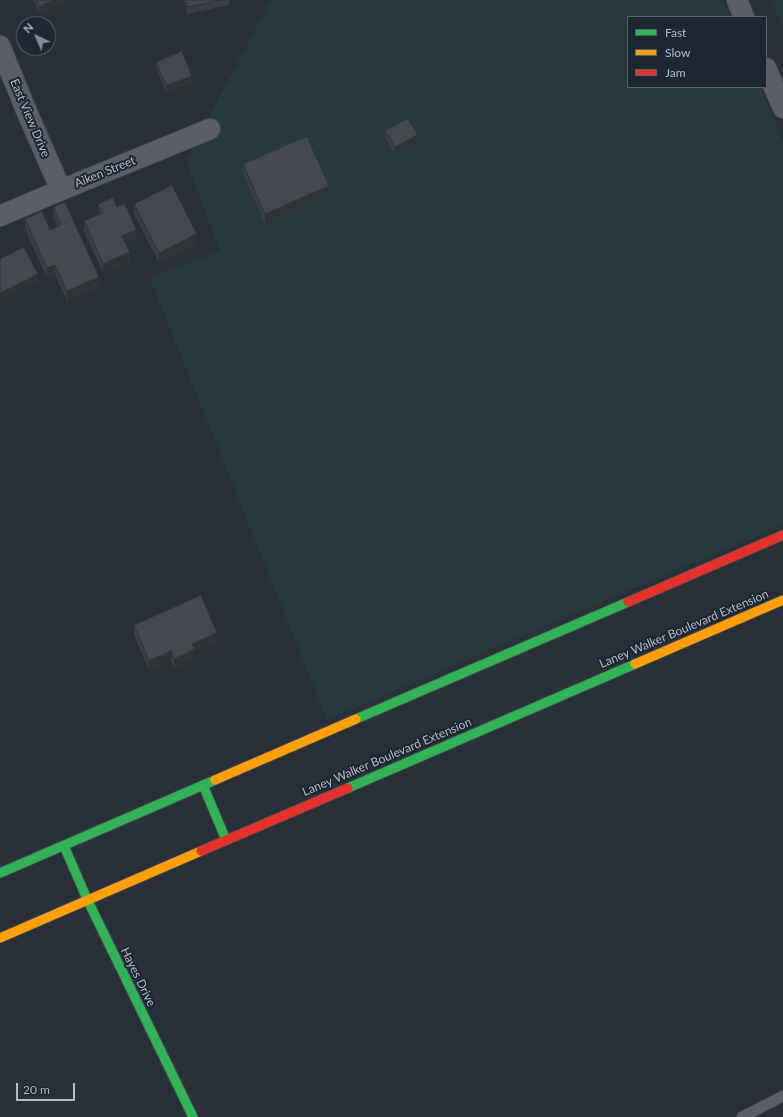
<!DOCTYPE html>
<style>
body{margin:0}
#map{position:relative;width:783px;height:1117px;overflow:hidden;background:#2a3038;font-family:Lato,sans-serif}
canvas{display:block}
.legend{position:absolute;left:627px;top:16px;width:140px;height:72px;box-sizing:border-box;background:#1d2633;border:1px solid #59626f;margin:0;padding:5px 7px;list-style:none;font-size:12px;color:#b4bcc9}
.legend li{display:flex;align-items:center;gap:8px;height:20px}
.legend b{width:20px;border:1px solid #59626f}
.north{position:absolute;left:16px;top:16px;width:40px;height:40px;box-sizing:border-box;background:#1d2633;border:1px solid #59626f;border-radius:50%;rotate:316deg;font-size:11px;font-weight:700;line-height:16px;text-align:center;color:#b4bcc9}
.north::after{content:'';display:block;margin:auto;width:14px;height:18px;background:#848b96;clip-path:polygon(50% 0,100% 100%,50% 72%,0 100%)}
.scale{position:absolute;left:16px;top:1083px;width:59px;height:18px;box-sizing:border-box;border:2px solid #b4bcc9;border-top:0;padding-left:5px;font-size:12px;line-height:14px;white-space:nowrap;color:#b4bcc9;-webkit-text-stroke:3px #1d2633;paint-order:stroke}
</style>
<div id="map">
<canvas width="783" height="1117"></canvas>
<ul class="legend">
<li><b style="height:5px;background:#30b455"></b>Fast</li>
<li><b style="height:5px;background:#ff9f0a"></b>Slow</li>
<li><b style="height:5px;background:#e5322d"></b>Jam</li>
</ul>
<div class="north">N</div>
<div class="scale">20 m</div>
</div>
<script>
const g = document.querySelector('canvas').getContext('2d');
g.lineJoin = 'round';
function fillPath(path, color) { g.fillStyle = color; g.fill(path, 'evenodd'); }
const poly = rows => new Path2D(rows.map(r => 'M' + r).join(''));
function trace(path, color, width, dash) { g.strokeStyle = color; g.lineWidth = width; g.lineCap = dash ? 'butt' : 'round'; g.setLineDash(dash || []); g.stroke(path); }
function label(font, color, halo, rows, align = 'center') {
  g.font = font + ' Lato,sans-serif'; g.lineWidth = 4; g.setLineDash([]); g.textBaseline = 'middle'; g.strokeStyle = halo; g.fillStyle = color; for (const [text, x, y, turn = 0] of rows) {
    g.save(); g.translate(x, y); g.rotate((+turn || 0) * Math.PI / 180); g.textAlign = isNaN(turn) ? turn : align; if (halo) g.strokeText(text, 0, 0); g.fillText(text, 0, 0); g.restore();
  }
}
fillPath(poly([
 [271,0,722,0,730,17,628,17,628,87,760,87,783,140,783,525,327,720,150,278,220,251,186,160],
 [771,0,783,0,783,28]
]), '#273a3e');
const lane = poly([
 [742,1117,783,1096]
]);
const street = poly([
 [737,0,744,17],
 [0,46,26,110,61,190],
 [766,68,783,108],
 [0,216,61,190,210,129]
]);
const fast = poly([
 [356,719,628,602],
 [203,785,226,840],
 [348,788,635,664],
 [64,846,88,901,193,1117],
 [0,873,215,780]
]);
const slow = poly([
 [635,664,783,600],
 [215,780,356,719],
 [0,938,201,851]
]);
const jam = poly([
 [628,602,783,535],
 [201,851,348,788]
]);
trace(lane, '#484c53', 12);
trace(street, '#484c53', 22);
trace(fast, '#484c53', 11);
trace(slow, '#484c53', 11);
trace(jam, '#484c53', 11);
trace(lane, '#5a5e66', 10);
trace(street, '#5a5e66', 20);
trace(fast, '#30b455', 9);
trace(slow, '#ff9f0a', 9);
trace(jam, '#e5322d', 9);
fillPath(poly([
 [33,0,65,0,65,2,39,14],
 [184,0,229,0,229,5,187,14],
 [156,62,192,82,166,93,156,68],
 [385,130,418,142,395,154,385,137],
 [243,164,329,196,265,224,243,174],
 [98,204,117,207,136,239,126,244,130,262,103,273,84,231,84,221,99,214],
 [134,204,197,244,159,263,134,214],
 [53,207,99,287,67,301,55,274,47,278,25,229,25,219,50,230,58,227,53,217],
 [134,625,217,642,195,652,195,659,174,668,171,661,149,670,134,635]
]), '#3a3f45');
fillPath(poly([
 [54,0,65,0,65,2,39,14,39,7],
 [192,76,192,82,166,93,166,86],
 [418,135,418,142,395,154,395,147],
 [329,186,329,196,265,224,265,214],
 [136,230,136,239,122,246,122,236],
 [197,234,197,244,159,263,159,253],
 [130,252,130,262,103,273,103,264],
 [55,265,55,274,47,278,47,268],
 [38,274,38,281,0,299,0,293],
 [99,277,99,287,67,301,67,291],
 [217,633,217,642,195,652,195,659,174,668,174,659,192,644],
 [171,651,171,661,149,670,149,661]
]), '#303338');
const building = poly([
 [36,0,54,0,39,7,36,0],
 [186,0,223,0,187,7,186,0],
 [182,51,192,76,166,86,156,62,182,51],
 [408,118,418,135,395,147,385,130,408,118],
 [307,136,329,186,265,214,243,164,307,136],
 [172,185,197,234,159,253,134,204,172,185],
 [113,197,117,207,125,203,136,230,122,236,130,252,103,264,84,221,102,213,98,204,113,197],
 [65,202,99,277,67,291,55,265,47,268,25,219,42,211,50,230,61,225,53,207,65,202],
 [24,247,38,274,0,293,0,259,24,247],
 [201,595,217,633,192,644,195,649,174,659,171,651,149,661,134,625,201,595]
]);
fillPath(building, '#444950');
trace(building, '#303338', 1);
label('12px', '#b4bcc9', '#1d2633', [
 ["East View Drive",30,118,67],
 ["Aiken Street",105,172,-22],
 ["Laney Walker Boulevard Extension",684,629,-23],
 ["Laney Walker Boulevard Extension",387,757,-23],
 ["Hayes Drive",138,977,64]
]);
</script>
